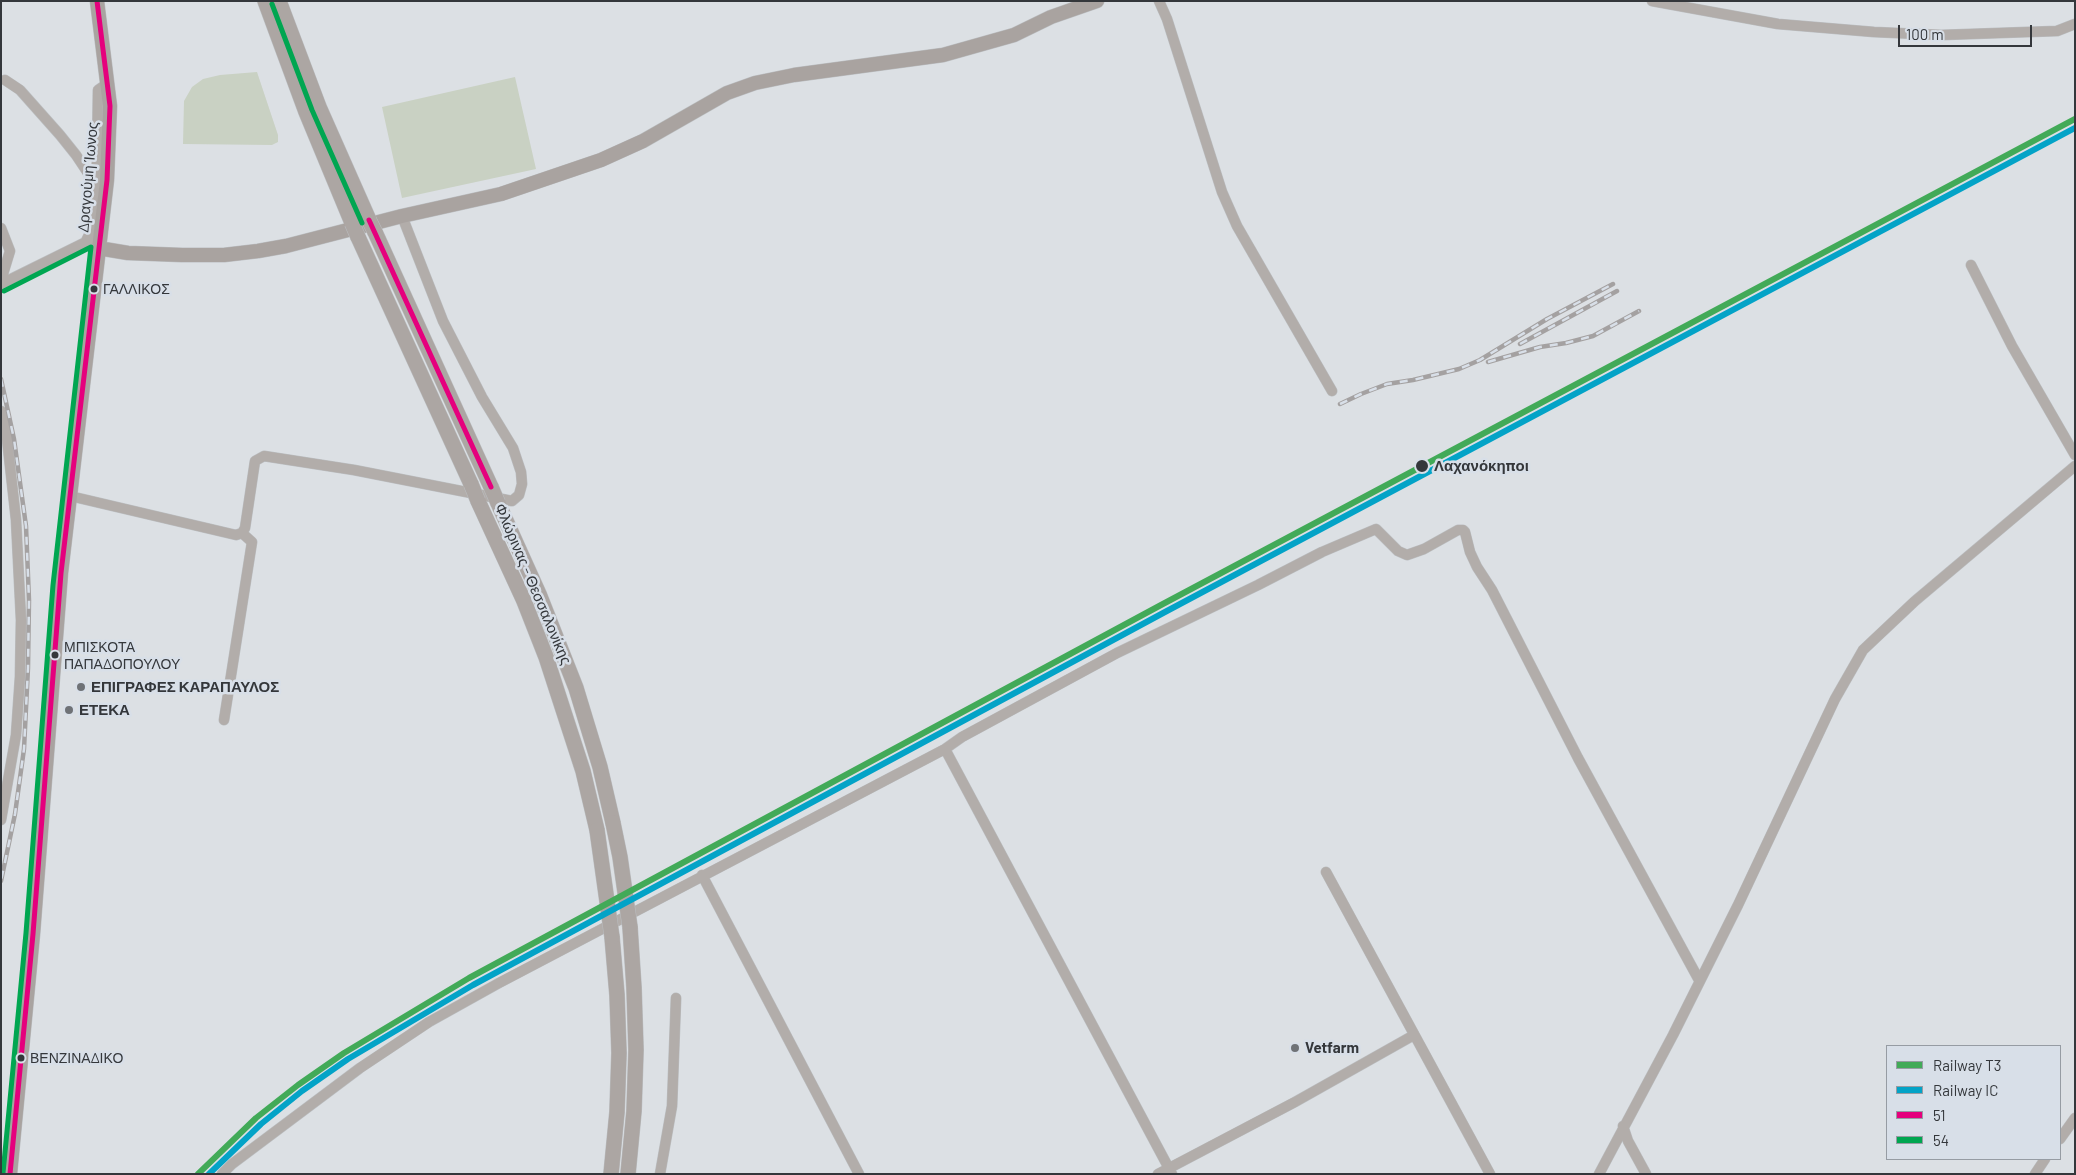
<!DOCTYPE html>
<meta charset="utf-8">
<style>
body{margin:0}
#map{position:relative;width:2076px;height:1175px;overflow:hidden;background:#dce0e4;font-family:Barlow,sans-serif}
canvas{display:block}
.frame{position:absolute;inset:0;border:2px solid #34373b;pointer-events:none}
.legend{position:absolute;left:1886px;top:1045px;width:175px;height:115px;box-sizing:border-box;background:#d8dfe8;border:1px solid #969ca3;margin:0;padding:6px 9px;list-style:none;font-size:15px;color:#34373b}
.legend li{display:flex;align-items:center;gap:10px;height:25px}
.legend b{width:25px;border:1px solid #969ca3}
.scale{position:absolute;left:1898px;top:25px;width:134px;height:22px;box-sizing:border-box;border:2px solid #34373b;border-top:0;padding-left:6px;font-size:15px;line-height:18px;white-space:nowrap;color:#34373b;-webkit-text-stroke:4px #d8dfe8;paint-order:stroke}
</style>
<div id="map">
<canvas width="2076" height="1175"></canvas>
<div class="frame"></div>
<ul class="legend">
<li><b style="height:6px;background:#42aa58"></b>Railway T3</li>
<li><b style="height:6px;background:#03a3c7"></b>Railway IC</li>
<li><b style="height:6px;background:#e5007d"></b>51</li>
<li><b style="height:6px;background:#00a651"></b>54</li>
</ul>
<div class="scale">100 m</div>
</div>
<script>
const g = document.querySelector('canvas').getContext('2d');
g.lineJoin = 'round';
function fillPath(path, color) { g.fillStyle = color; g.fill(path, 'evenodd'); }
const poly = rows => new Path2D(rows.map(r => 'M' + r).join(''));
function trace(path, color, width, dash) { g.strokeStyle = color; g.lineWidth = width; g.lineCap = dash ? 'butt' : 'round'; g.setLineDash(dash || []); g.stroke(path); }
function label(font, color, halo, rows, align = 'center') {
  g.font = font + ' Barlow,sans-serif'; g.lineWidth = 5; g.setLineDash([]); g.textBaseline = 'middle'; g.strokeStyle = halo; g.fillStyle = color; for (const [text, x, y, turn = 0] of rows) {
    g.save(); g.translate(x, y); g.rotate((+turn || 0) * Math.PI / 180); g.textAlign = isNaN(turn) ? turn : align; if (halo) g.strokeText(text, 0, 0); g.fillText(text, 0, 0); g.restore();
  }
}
fillPath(poly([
 [257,72,278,135,278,142,272,145,183,144,184,101,192,87,203,79,220,75],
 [515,77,536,169,402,198,382,107]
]), '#c9d1c3');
const street = poly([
 [1159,1,1167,19,1222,192,1237,226,1332,391],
 [1652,1,1778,24,1874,32,1941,35,2057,31,2075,24],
 [5,80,20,90,60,135,76,155,88,173,93,186],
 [1,228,10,251,3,274,5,282],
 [86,241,90,233,97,162,98,90,108,83],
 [1971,265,2012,346,2075,455],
 [1,284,92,239],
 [1,411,7,439,16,520,21,620,20,677,16,735,1,820],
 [70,496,236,535,242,533,252,542,224,720],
 [242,533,245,528,255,461,264,456,354,470,512,501,519,495,522,484,521,472,513,448,482,397,443,321,402,216],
 [945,749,1172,1174],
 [1326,872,1490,1174],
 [702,875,859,1174],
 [1623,1126,1628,1141,1646,1174],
 [2060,1139,2075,1118],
 [222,1174,232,1164,360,1068,429,1022,499,983,945,749,962,737,1117,653,1258,585,1322,552,1376,529,1398,551,1407,555,1424,549,1458,530,1463,530,1465,532,1470,552,1477,567,1492,590,1578,758,1699,980],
 [660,1174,672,1106,676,998],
 [1158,1174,1295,1102,1414,1035],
 [1599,1174,1673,1035,1738,905,1835,699,1863,650,1915,601,2075,466],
 [2035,1174,2045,1159]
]);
const secondary = poly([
 [98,248,128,253,182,255,224,255,258,251,286,246,402,216,501,194,601,160,643,141,727,93,755,83,794,75,943,55,1014,35,1051,17,1097,1],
 [10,1174,33,934,61,573,107,180,110,106,97,1]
]);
const primary = poly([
 [265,1,306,112,352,223],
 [279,1,319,107,369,220],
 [375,232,491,487],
 [358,237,471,484],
 [478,501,524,601,546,657,583,771,597,830],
 [498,503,539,594,576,688,600,767,613,823],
 [611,1174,617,1112,619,1053,617,995,612,937],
 [628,1174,634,1111,636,1050,634,988,630,927]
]);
trace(street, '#bbbec1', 11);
trace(secondary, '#bbbec1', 15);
trace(primary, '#bbbec1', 16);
trace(street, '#b2adaa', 10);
trace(secondary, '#a9a3a0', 14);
trace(primary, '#aca6a3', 15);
const rail = poly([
 [1520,344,1617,291],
 [1488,362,1540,347,1566,343,1593,336,1639,311],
 [1,379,14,439,26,526,29,600,28,668,24,749,15,814,1,881],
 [1340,404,1361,394,1387,384,1413,380,1459,369,1480,360,1547,319,1613,284]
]);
trace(rail, '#a4a1a1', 4.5);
trace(rail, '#d8dfe8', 2.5, [8]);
const primaryBridge = poly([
 [369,220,375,232],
 [352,223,358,237],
 [471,484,478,501],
 [491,487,498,503],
 [613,823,620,857,630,927],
 [597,830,612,937]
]);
trace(primaryBridge, '#bbbec1', 16, []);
trace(primaryBridge, '#aca6a3', 15);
trace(poly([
 [369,220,491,487],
 [10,1174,33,934,61,573,107,180,110,106,97,1]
]), '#e5007d', 5);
trace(poly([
 [272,4,312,110,362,223],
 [3,1173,26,933,53,585,91,247,4,291]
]), '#00a651', 5);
trace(poly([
 [198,1174,256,1118,298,1085,344,1053,469,978,1161,605,2075,119]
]), '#42aa58', 6);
trace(poly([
 [209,1174,261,1124,302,1091,348,1059,473,985,1165,612,2075,128]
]), '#03a3c7', 6);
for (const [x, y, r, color] of [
 [94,289,4.5,"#34373b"],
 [1422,466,7,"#34373b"],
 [55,655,4.5,"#34373b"],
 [81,687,5,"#6f7276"],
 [69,710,5,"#6f7276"],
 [1295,1048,5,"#6f7276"],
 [21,1058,4.5,"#34373b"]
]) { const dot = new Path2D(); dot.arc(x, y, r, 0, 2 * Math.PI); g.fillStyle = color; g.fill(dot); trace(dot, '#d8dfe8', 2); }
label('14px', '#34373b', '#d8dfe8', [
 ["ΓΑΛΛΙΚΟΣ",103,289],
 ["ΜΠΙΣΚΟΤΑ",64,647],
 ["ΠΑΠΑΔΟΠΟΥΛΟΥ",64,664],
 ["ΒΕΝΖΙΝΑΔΙΚΟ",30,1058]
], 'left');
label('15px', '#34373b', '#d8dfe8', [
 ["Δραγούμη Ίωνος",88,177,-85],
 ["Φλώρινας - Θεσσαλονίκης",533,584,67]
]);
label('bold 15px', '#34373b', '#d8dfe8', [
 ["Λαχανόκηποι",1434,466]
], 'left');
label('bold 15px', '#34373b', '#d8dfe8', [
 ["ΕΠΙΓΡΑΦΕΣ ΚΑΡΑΠΑΥΛΟΣ",91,687],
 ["ΕΤΕΚΑ",79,710],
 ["Vetfarm",1305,1048]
], 'left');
</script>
